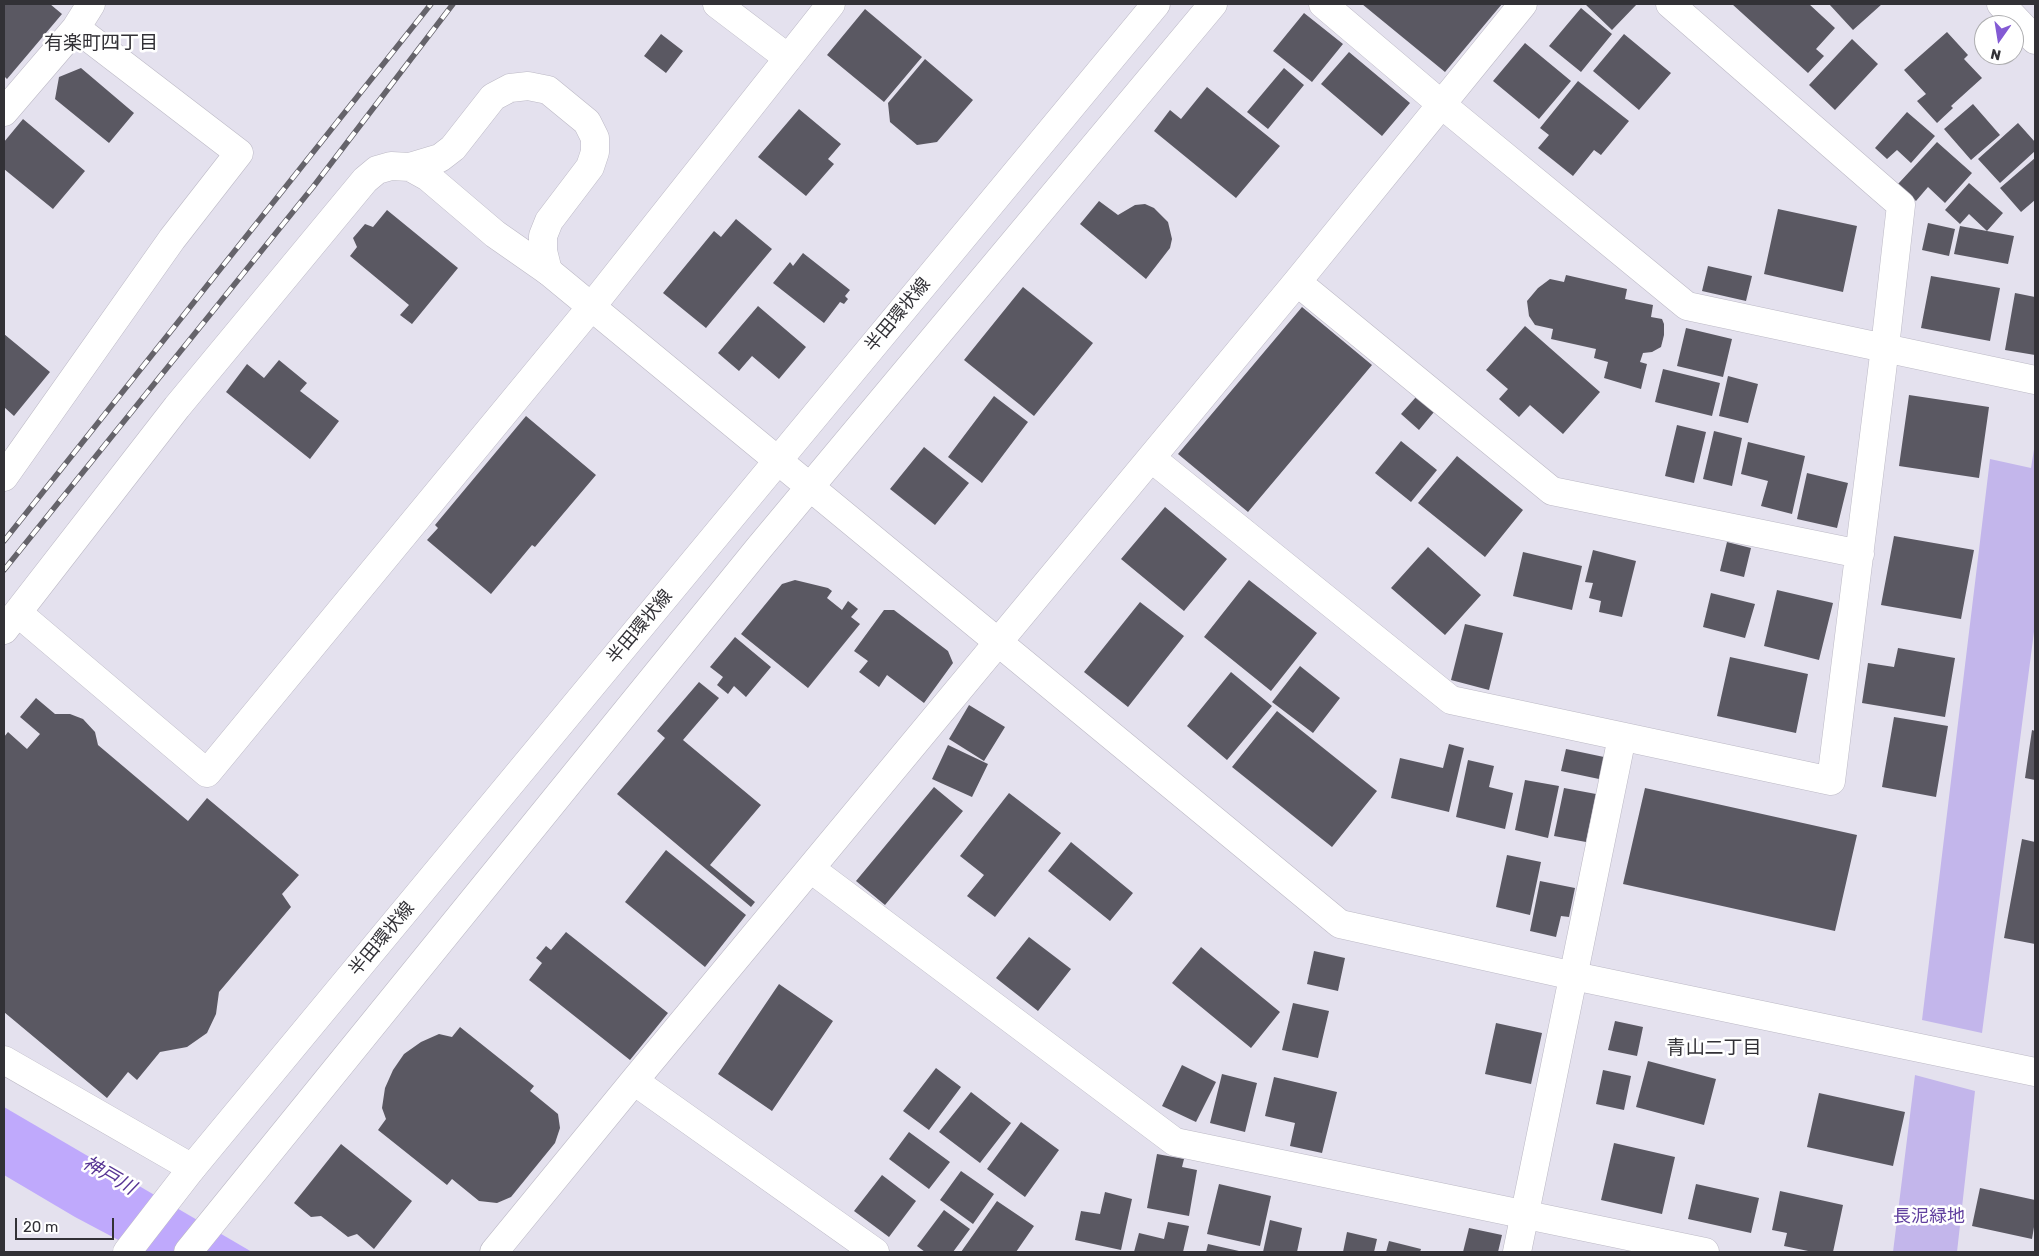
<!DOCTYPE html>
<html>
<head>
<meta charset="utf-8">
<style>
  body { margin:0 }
  #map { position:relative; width:2039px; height:1256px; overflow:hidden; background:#e4e1ee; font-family:Rubik,sans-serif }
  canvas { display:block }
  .frame { position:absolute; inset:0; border:5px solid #323136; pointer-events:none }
  .north { position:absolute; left:1974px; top:15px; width:50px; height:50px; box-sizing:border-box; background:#fff; border:1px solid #adadaf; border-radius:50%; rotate:193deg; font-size:14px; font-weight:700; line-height:20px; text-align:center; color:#323136 }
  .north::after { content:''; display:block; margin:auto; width:18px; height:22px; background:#835ad4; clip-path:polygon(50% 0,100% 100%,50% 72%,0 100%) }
  .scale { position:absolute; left:15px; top:1218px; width:99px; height:22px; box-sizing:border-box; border:2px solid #323136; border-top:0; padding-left:6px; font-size:15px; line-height:18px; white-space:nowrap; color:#323136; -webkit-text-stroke:4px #fff; paint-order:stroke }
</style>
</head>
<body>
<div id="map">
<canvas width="2039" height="1256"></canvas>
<div class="frame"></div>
<div class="north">N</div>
<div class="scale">20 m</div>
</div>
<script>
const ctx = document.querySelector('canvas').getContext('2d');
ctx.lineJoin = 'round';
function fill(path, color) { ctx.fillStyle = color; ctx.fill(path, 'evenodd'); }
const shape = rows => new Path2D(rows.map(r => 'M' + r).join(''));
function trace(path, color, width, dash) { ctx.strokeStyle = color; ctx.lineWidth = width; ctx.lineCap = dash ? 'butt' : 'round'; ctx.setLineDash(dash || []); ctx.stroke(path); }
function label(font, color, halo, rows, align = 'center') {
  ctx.font = font + ' Rubik,"Noto Sans JP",sans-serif'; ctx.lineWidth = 5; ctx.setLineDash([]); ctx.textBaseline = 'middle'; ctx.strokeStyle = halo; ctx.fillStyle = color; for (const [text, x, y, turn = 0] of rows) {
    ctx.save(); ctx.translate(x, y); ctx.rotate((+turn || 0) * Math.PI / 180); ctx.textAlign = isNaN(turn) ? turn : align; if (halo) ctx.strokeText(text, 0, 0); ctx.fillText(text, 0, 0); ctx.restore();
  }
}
fill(shape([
  [2035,443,2035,624,1982,1033,1922,1020,1990,459,2031,468],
  [1915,1075,1975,1091,1957,1252,1893,1252]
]), '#c3b6eb');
fill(shape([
  [4,1107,252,1252,141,1252,75,1217,4,1175]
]), '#bfa9fc');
fill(shape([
  [4,4,50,4,62,14,7,79,4,76],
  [1362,4,1502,4,1445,72],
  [1585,4,1637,4,1612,30],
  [1732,4,1809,4,1835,28,1816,49,1824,56,1808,73],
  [1829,4,1882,4,1853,30],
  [1581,8,1612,34,1581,72,1549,46],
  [865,9,922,57,884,102,827,55],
  [1304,13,1343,44,1312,82,1273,51],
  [1947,32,1968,55,1964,59,1982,78,1951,106,1953,108,1937,123,1917,101,1926,94,1904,70],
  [661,34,683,51,666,73,644,56],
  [1624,34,1671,73,1639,110,1593,71],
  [1852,39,1878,64,1835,110,1809,85],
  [1525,43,1571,81,1539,119,1493,81],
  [1349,52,1410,103,1382,136,1321,84],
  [925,59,973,100,937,142,917,145,890,122,888,103],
  [81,68,134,113,109,143,55,99,59,77],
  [1284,68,1304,85,1268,129,1247,112],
  [1578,81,1629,121,1601,155,1594,150,1573,176,1538,148,1549,135,1540,128],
  [1207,87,1280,146,1236,198,1154,131,1170,110,1181,119],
  [1973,104,2000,135,1971,160,1944,129],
  [799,109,841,144,828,159,834,164,806,196,758,157],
  [1907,112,1935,136,1911,163,1897,150,1887,159,1875,148],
  [23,119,85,171,53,209,4,169,4,142],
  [2018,123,2035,142,2035,151,2000,183,1978,159],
  [1937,142,1972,173,1945,203,1928,187,1916,201,1898,184],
  [2035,158,2035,200,2021,212,2000,188],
  [1969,183,2003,213,1987,231,1969,214,1960,224,1945,210],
  [1099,201,1118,215,1135,205,1145,204,1154,208,1168,222,1172,239,1170,248,1146,279,1080,224],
  [1778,209,1857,226,1843,292,1764,274],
  [387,210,458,268,412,324,400,315,409,305,350,256,357,247,353,238,365,224,373,227],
  [736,219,772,249,706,328,663,293,714,231,721,237],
  [1928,223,1955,229,1949,256,1922,250],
  [1960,226,2014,236,2008,264,1954,254],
  [803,253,850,290,845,296,848,299,844,304,840,302,824,323,773,283,790,262,793,266],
  [1708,266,1752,276,1746,301,1702,291],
  [1566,275,1627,289,1625,299,1653,305,1651,317,1662,319,1664,324,1664,335,1661,347,1652,352,1643,353,1640,362,1647,364,1641,389,1604,378,1608,362,1594,358,1596,349,1551,339,1553,329,1535,325,1529,316,1527,301,1538,288,1550,279,1564,282],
  [1931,276,2000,288,1990,341,1921,328],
  [1023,287,1093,343,1034,416,964,360],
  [2015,293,2035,297,2035,355,2005,350],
  [758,306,806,347,779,379,752,356,739,371,718,353],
  [1302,307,1372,365,1248,512,1178,454],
  [1525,326,1600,392,1563,434,1530,405,1519,417,1499,399,1508,389,1486,370],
  [1686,328,1732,339,1723,377,1677,366],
  [4,334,50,372,14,416,4,407],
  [279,360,307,383,300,391,339,421,310,459,226,392,247,364,264,378],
  [1663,369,1720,383,1712,416,1655,402],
  [1728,376,1758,384,1748,423,1719,416],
  [1909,395,1989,407,1979,478,1899,466],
  [994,396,1028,422,982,483,948,457],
  [1416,397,1434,412,1419,430,1401,414],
  [526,416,596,475,535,547,532,545,491,594,427,540,438,528,435,525],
  [1677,425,1706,432,1694,483,1665,476],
  [1714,431,1742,438,1732,486,1703,479],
  [1401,441,1437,470,1411,502,1375,473],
  [1748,442,1805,456,1792,514,1761,506,1768,481,1741,474],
  [924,447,969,483,935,525,890,489],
  [1457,456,1523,510,1485,557,1418,503],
  [1807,473,1848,483,1837,528,1797,519],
  [1165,507,1227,559,1184,611,1121,559],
  [1894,536,1974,550,1961,619,1881,605],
  [1727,542,1751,548,1744,577,1720,571],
  [1428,547,1481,595,1445,635,1391,588],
  [1593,550,1636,561,1622,617,1599,612,1601,601,1589,598,1593,583,1585,582],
  [1523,552,1582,566,1572,610,1513,596],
  [795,580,828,588,832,591,827,598,842,610,848,601,858,609,851,617,860,624,808,688,741,634,782,584],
  [1249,580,1317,633,1271,691,1204,637],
  [1777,590,1833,603,1819,660,1764,646],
  [1711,593,1755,604,1745,638,1703,627],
  [1140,602,1184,636,1128,707,1084,672],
  [884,610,894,610,948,651,953,663,924,703,887,675,879,687,859,672,868,661,854,651],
  [1465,624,1503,633,1489,690,1451,680],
  [735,637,771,667,746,697,734,686,728,694,717,685,723,677,710,667],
  [1898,648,1955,658,1945,717,1862,703,1868,663,1894,667],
  [1730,657,1808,674,1796,733,1717,716],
  [1300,666,1340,698,1313,733,1272,702],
  [1231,672,1272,706,1227,760,1187,726],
  [699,682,719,698,683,740,761,805,710,865,755,902,751,907,617,794,665,738,657,731],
  [36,698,55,714,70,714,83,719,95,732,98,745,188,821,207,798,299,875,282,894,291,907,219,992,216,1014,207,1033,187,1047,160,1052,137,1080,128,1072,107,1098,4,1012,4,737,8,732,27,749,40,734,20,717],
  [969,705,1005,727,984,761,949,739],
  [1277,711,1377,791,1332,847,1232,767],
  [1894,717,1948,726,1936,797,1882,787],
  [2032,730,2035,731,2035,780,2025,778],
  [1449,744,1464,748,1449,812,1391,798,1400,758,1443,768],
  [948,745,988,764,972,797,932,779],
  [1566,749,1604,757,1599,779,1561,771],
  [1468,760,1494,766,1489,787,1513,793,1505,829,1456,817],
  [1525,780,1559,786,1548,838,1515,830],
  [934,787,963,811,885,905,856,881],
  [1564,788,1596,794,1586,842,1554,836],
  [1645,788,1857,835,1835,931,1623,884],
  [1009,793,1061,833,995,917,967,896,984,875,960,856],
  [2022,839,2035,842,2035,944,2004,938],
  [1071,842,1133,893,1110,921,1048,871],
  [666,850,746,915,705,967,625,902],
  [1507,855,1541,862,1530,915,1496,907],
  [1540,881,1575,888,1569,917,1561,916,1556,937,1530,931],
  [566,932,668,1013,630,1060,529,980,542,963,536,958,546,946,551,950],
  [1029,937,1071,969,1038,1011,996,978],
  [1201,947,1280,1012,1251,1048,1172,983],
  [1314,951,1345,958,1338,991,1307,984],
  [779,984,833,1021,772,1111,718,1074],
  [1293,1003,1329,1011,1318,1058,1282,1050],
  [1615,1021,1643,1027,1637,1056,1608,1050],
  [1496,1023,1542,1033,1531,1084,1485,1074],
  [460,1027,534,1086,530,1091,558,1114,560,1128,555,1143,511,1197,497,1203,479,1201,452,1179,447,1185,378,1130,386,1119,382,1108,385,1088,393,1070,404,1054,421,1042,439,1034,452,1037],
  [1648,1061,1716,1079,1704,1125,1636,1107],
  [1182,1065,1216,1082,1196,1122,1162,1106],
  [936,1068,961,1087,929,1130,903,1111],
  [1603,1070,1631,1076,1624,1110,1596,1104],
  [1222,1074,1257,1083,1245,1132,1210,1123],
  [1274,1077,1337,1092,1322,1153,1290,1146,1295,1123,1265,1116],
  [971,1092,1011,1123,980,1163,939,1132],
  [1819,1093,1905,1112,1893,1166,1807,1147],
  [1021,1122,1059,1150,1025,1197,987,1169],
  [909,1132,950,1162,929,1189,889,1159],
  [1614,1143,1675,1157,1662,1214,1601,1200],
  [341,1144,412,1201,374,1249,357,1234,348,1237,321,1216,311,1217,294,1203],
  [1157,1154,1184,1159,1182,1167,1197,1170,1189,1216,1147,1208],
  [961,1171,994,1194,973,1224,940,1200],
  [882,1175,916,1201,889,1237,854,1211],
  [1219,1184,1271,1196,1260,1246,1207,1234],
  [1696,1184,1759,1198,1751,1233,1688,1219],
  [1980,1188,2035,1200,2035,1221,2032,1239,1972,1226],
  [1780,1191,1843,1205,1833,1252,1813,1252,1784,1246,1787,1233,1772,1230],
  [1105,1192,1132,1199,1121,1250,1075,1240,1081,1211,1100,1214],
  [997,1201,1034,1226,1016,1252,961,1252],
  [944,1210,970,1229,953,1252,925,1252,917,1246],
  [1270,1220,1302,1228,1297,1252,1263,1252],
  [1168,1222,1189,1226,1183,1252,1134,1252,1139,1233,1164,1239],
  [1469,1228,1502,1235,1498,1252,1463,1252],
  [1347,1232,1377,1239,1374,1252,1343,1252],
  [1389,1241,1421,1249,1420,1252,1386,1252],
  [1208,1244,1239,1251,1239,1252,1206,1252]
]), '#5a5862');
const street = shape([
  [1323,4,1441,104,1687,306,2035,380],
  [4,112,76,28,91,4],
  [410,167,428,177,495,234,548,271],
  [1297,282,1552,491,1860,554],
  [1151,458,1451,700,1831,781,1885,347,1901,205,1670,4],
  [4,477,172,239,239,153,76,28],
  [18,613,207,773,592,306,831,4],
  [4,630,177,407,365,180,377,170,391,166,410,167,440,158,453,148,493,97,510,88,528,86,548,90,587,122,595,138,595,152,590,167,549,221,543,236,543,251,548,271],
  [811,869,1175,1142,1705,1252],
  [4,1060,192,1168],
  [634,1081,875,1252],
  [494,1252,634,1081,1297,282,1523,4],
  [1517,1252,1622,737]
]);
const secondary = shape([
  [717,4,788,58],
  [2001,4,2035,40],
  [548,271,1340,924,1574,976,2035,1072],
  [127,1252,192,1168,1156,4],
  [188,1252,759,548,1213,4]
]);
trace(street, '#bcb9c5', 29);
trace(secondary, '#bcb9c5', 29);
trace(street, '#fff', 28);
trace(secondary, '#fff', 28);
const rail = shape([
  [4,541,431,4],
  [4,570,313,187,453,4]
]);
trace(rail, '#65636a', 5.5);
trace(rail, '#fff', 4, [11]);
label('18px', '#323136', '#fff', [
  ["半田環状線",898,315,-50],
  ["半田環状線",640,627,-50],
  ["半田環状線",382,939,-50]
]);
label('18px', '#61409f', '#fff', [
  ["長泥緑地",1929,1217]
]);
label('19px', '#323136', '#fff', [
  ["有楽町四丁目",101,44],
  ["青山二丁目",1714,1049]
]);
label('italic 19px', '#573594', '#fff', [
  ["神戸川",109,1176,30]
]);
</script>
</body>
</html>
